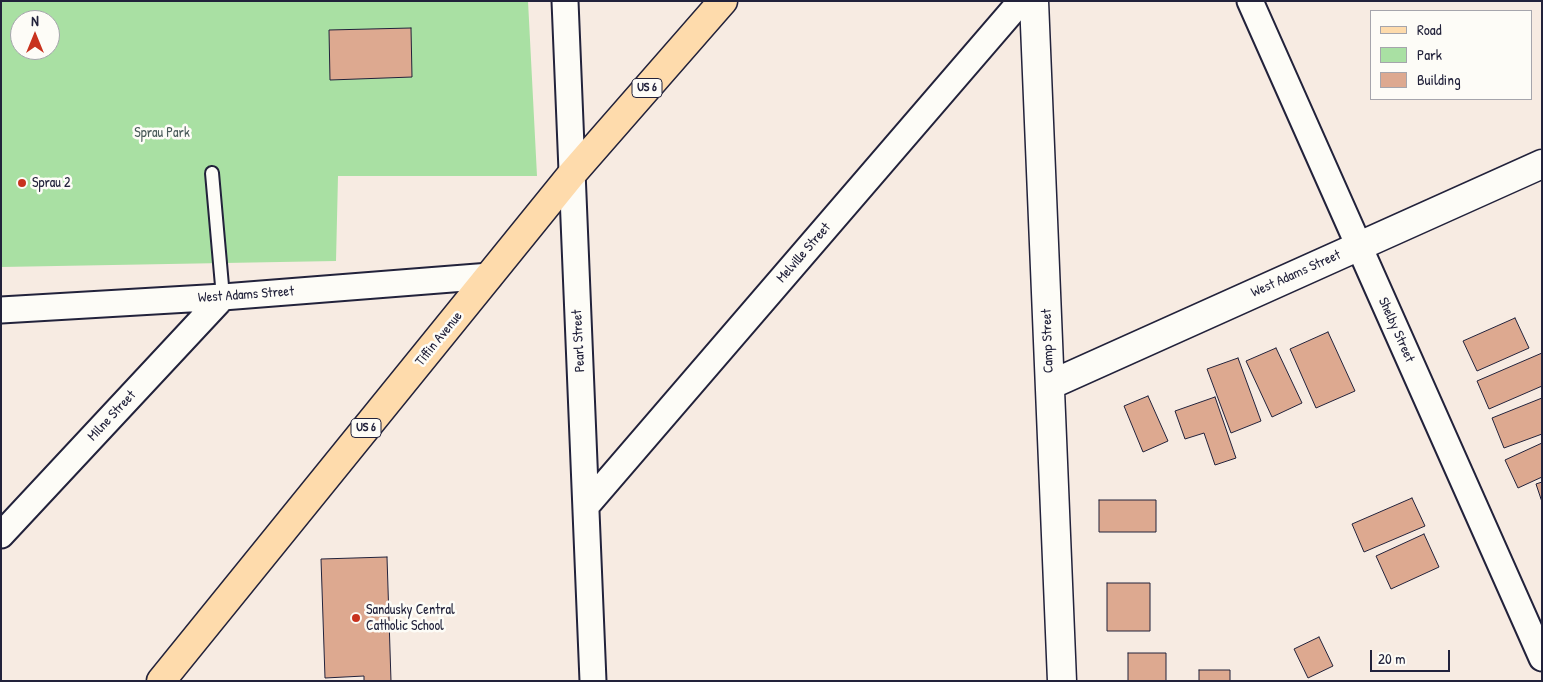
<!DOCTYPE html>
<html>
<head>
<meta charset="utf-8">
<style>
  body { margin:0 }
  #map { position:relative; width:1543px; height:682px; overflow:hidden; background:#f7ebe2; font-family:"Patrick Hand",sans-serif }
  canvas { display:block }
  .frame { position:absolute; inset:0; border:2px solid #22223b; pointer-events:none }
  .legend { position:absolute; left:1370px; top:10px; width:162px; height:90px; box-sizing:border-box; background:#fdfcf7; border:1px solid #a5a5ac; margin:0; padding:6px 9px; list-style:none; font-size:15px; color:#22223b }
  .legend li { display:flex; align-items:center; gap:10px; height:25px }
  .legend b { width:25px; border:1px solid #a5a5ac }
  .north { position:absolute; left:10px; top:10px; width:50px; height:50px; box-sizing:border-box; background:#fdfcf7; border:1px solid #a5a5ac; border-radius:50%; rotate:0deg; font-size:14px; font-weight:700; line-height:20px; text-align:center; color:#22223b }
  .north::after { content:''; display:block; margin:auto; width:18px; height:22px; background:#c8321e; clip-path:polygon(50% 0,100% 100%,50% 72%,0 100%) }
  .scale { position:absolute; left:1370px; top:650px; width:80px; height:22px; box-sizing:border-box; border:2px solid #22223b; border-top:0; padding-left:6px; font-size:15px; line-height:18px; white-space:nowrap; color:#22223b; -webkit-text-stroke:4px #fdfcf7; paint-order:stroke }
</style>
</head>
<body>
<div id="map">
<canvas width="1543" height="682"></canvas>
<div class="frame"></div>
<ul class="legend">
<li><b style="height:6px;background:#fedbac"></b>Road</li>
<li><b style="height:14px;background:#a9e0a3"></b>Park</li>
<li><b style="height:14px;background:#dda990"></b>Building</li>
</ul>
<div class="north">N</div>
<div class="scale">20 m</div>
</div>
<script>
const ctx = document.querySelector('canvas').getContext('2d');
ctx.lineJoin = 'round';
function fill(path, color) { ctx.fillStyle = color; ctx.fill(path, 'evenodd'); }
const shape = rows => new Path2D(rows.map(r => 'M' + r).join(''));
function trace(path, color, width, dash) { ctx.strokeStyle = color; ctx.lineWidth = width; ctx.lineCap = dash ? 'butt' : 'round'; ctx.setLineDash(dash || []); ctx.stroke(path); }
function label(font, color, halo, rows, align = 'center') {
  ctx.font = font + ' "Patrick Hand",sans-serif'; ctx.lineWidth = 5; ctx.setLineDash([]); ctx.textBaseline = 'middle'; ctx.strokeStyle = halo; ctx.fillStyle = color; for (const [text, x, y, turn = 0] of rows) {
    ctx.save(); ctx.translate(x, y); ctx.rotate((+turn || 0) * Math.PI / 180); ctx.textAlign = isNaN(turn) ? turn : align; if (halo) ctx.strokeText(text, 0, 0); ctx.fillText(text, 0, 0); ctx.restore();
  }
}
fill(shape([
  [1,1,528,1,537,176,338,176,336,261,1,267],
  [20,20,50,20,50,50,20,50]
]), '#a9e0a3');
const building = shape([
  [411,28,412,77,330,80,329,30,411,28],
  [1515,318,1529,348,1477,371,1463,341,1515,318],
  [1328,332,1355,391,1316,408,1290,349,1328,332],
  [1276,348,1302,403,1272,417,1246,361,1276,348],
  [1542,353,1542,386,1489,409,1477,381,1542,353],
  [1238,358,1261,421,1231,433,1207,369,1238,358],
  [1148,396,1168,441,1143,452,1124,406,1148,396],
  [1215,397,1236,458,1215,465,1204,433,1185,439,1175,411,1215,397],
  [1542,398,1542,434,1504,448,1492,418,1542,398],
  [1542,443,1542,477,1518,488,1505,460,1542,443],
  [1542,482,1542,502,1536,484,1542,482],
  [1412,498,1425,526,1364,552,1352,524,1412,498],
  [1099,500,1156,500,1156,532,1099,532,1099,500],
  [1424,534,1439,567,1391,589,1376,556,1424,534],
  [387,557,391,681,364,681,364,676,325,678,321,559,387,557],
  [1107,583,1150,583,1150,631,1107,631,1107,583],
  [1319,637,1333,666,1308,678,1294,649,1319,637],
  [1128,653,1166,653,1166,681,1128,681,1128,653],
  [1199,670,1230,670,1230,681,1199,681,1199,670]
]);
fill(building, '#dda990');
trace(building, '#22223b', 1);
const lane = shape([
  [212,173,223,297]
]);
const street = shape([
  [565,1,593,681],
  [1250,1,1542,658],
  [1,310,223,297,490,276],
  [587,505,1021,1],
  [1,535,223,297]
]);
const secondary = shape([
  [1034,1,1062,681],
  [1050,385,1542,164]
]);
const primary = shape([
  [161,681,571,175,723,1]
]);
trace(lane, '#22223b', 16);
trace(street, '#22223b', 29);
trace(secondary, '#22223b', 31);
trace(primary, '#22223b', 31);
trace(lane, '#fdfcf7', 12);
trace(street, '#fdfcf7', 25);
trace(secondary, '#fdfcf7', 28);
trace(primary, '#fedbac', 28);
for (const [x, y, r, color] of [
  [22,183,5,"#c8321e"],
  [356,618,5,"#c8321e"]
]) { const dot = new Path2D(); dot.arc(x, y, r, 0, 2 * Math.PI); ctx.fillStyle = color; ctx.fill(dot); trace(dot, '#fdfcf7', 2); }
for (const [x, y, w] of [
  [647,88,30],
  [366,428,30]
]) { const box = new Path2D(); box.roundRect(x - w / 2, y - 9.5, w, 19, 4); ctx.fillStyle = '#fdfcf7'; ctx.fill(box); trace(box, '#22223b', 1); }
label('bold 12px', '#22223b', null, [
  ["US 6",647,88],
  ["US 6",366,428]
]);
label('14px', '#4a5b5a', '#fdfcf7', [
  ["Sprau Park",162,133]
]);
label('14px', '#22223b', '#fdfcf7', [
  ["Sprau 2",32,183],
  ["Sandusky Central",366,610],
  ["Catholic School",366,626]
], 'left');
label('14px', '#22223b', '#fdfcf7', [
  ["Melville Street",804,253,-49],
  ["West Adams Street",1296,274,-24],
  ["West Adams Street",246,295,-4],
  ["Shelby Street",1396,330,66],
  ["Tiffin Avenue",439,339,-51],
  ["Pearl Street",579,341,-93],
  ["Camp Street",1048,341,-92],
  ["Milne Street",112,416,-47]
]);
</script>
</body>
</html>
